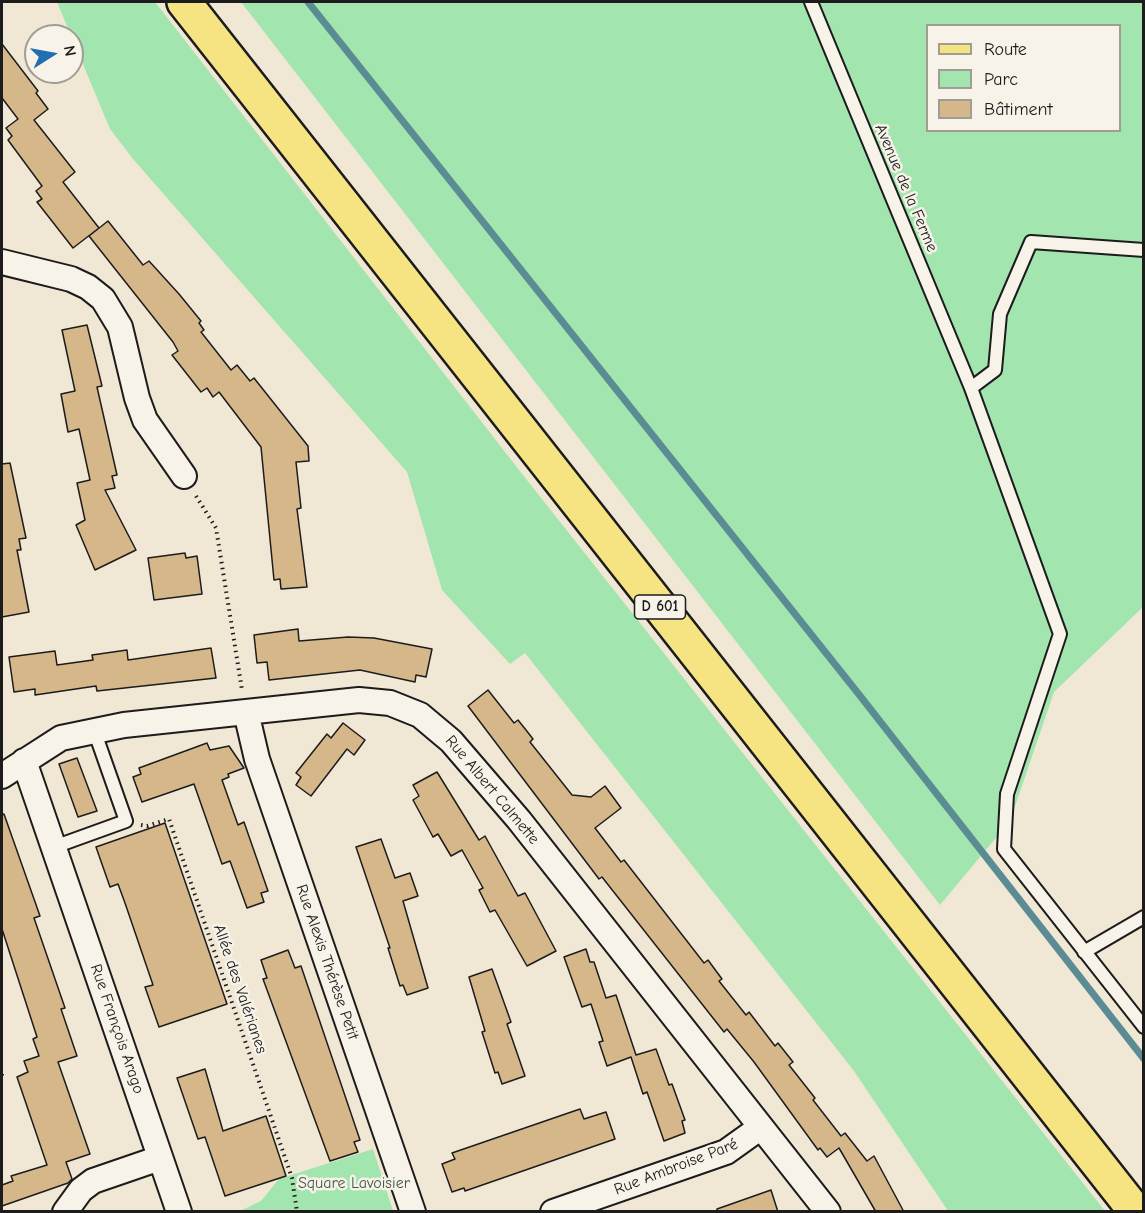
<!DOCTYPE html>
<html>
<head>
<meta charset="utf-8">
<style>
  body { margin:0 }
  #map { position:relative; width:1145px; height:1213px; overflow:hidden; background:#f0e7d5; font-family:"Comic Neue",sans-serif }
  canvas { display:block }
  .frame { position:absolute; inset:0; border:3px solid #1c1c1c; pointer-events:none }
  .legend { position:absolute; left:926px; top:24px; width:195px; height:108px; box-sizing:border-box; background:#f7f3e8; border:2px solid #9f9d96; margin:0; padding:8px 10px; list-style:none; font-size:18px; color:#1c1c1c }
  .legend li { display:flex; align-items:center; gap:12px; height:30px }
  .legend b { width:30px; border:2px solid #9f9d96 }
  .north { position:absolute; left:24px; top:24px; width:60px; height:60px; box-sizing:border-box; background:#f7f3e8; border:2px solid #9f9d96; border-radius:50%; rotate:79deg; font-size:16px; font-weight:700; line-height:24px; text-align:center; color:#1c1c1c }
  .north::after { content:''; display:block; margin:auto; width:21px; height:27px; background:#1f6fb2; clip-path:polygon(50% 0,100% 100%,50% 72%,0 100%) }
</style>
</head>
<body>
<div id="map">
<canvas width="1145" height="1213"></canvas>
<div class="frame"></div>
<ul class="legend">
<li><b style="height:8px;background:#f6e381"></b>Route</li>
<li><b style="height:16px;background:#a3e5af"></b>Parc</li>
<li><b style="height:16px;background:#d5b789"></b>Bâtiment</li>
</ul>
<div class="north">N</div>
</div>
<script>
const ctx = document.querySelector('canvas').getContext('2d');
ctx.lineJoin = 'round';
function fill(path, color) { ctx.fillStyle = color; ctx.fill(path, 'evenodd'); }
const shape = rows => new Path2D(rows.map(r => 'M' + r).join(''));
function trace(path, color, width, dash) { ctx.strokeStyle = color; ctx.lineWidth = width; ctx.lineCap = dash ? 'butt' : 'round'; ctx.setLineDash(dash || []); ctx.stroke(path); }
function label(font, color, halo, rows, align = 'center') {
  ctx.font = font + ' "Comic Neue",sans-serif'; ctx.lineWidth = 5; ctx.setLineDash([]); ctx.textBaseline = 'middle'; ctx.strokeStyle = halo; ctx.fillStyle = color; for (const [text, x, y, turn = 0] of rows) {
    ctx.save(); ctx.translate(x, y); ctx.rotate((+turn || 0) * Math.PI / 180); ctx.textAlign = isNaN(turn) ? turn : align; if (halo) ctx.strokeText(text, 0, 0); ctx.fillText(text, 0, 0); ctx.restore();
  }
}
fill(shape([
  [57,2,155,2,523,475,1105,1211,948,1211,854,1071,525,653,510,664,442,590,407,472,133,159,110,129],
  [241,2,1143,2,1143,607,1054,692,1010,821,940,905],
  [928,26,1120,26,1120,130,928,130],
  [373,1149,393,1211,238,1212,261,1201,279,1179]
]), '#a3e5af');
trace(shape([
  [308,2,861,697,1144,1059]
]), '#5c8c93', 7);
const building = shape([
  [2,44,38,91,36,93,48,109,34,120,75,172,63,182,99,228,73,248,37,202,42,199,36,191,42,186,8,140,12,136,6,128,18,119,2,98,2,44],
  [108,221,143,265,149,261,179,294,201,321,199,323,204,330,201,332,231,370,237,365,250,381,254,378,308,446,309,461,296,462,301,508,297,509,307,587,281,589,280,579,274,580,261,447,219,392,213,397,207,388,201,392,172,355,178,351,173,342,89,236,108,221],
  [87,325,102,386,97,387,117,475,112,476,115,488,105,490,136,550,95,570,76,525,85,520,77,483,90,480,79,429,68,432,61,394,75,391,62,330,87,325],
  [10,463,26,538,19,539,21,550,17,550,29,612,2,617,2,464,10,463],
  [185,553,186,558,197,556,202,594,154,600,148,558,185,553],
  [298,629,299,641,348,637,374,638,432,649,426,677,416,675,415,682,360,670,269,680,267,662,257,663,254,635,298,629],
  [211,648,216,678,97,691,96,686,35,695,35,689,14,692,9,657,55,651,57,665,93,660,92,655,127,650,128,660,211,648],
  [488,690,514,723,518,720,526,730,533,739,530,742,572,795,591,797,605,786,621,808,595,828,621,862,624,860,704,963,708,960,722,979,719,981,746,1015,749,1012,775,1046,778,1043,793,1062,789,1065,815,1098,813,1100,841,1136,845,1133,867,1161,874,1156,904,1212,876,1212,839,1148,827,1157,820,1148,818,1150,754,1062,727,1029,724,1032,602,877,599,879,468,706,488,690],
  [343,723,365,740,354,755,347,749,311,796,296,785,301,777,296,773,327,734,331,738,343,723],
  [207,743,210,750,229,746,244,768,228,774,229,777,222,780,238,825,244,822,268,891,261,893,264,902,247,908,230,861,222,864,194,784,142,802,133,777,141,774,139,768,207,743],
  [77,758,97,811,78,817,59,764,77,758],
  [437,772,479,840,485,836,518,896,525,893,556,951,527,966,495,910,490,912,479,890,483,888,462,850,451,856,438,834,433,837,413,800,419,796,413,785,437,772],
  [4,814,40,916,34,918,65,1008,61,1009,77,1056,58,1062,90,1154,66,1162,72,1179,68,1183,2,1206,2,1185,13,1181,11,1176,47,1165,17,1077,28,1072,24,1061,39,1056,33,1039,37,1037,2,929,2,815,4,814],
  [165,823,227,1004,159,1027,145,987,153,985,125,903,118,884,110,887,96,847,165,823],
  [381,839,395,878,410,873,418,896,403,901,428,988,407,995,403,985,400,986,388,948,390,948,356,847,381,839],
  [586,949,590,962,594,962,606,998,616,995,636,1055,656,1049,669,1085,672,1084,685,1120,682,1121,685,1133,664,1141,647,1092,643,1094,631,1057,607,1066,599,1042,603,1041,591,1004,582,1007,564,957,586,949],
  [288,950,295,968,301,966,360,1140,354,1142,358,1152,330,1161,263,979,267,978,261,960,288,950],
  [492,969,511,1022,507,1024,525,1076,502,1084,498,1072,495,1073,482,1032,485,1031,469,977,492,969],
  [205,1069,223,1131,266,1116,286,1176,225,1196,205,1137,198,1139,177,1078,205,1069],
  [580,1109,584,1119,606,1112,615,1139,465,1191,464,1188,452,1192,442,1164,455,1159,452,1153,580,1109],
  [771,1190,778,1212,717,1212,717,1209,771,1190]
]);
fill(building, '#d5b789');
trace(building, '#1c1c1c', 1.5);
const service = shape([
  [811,2,971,388,1060,634,1007,794,1004,849,1144,1027],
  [971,388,995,370,1000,314,1031,242,1144,250],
  [54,847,126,821,94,730],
  [1084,952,1144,917]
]);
const minor = shape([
  [2,262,71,279,88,287,103,299,120,327,137,398,145,420,184,476],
  [246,712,257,759,413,1212],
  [24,761,179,1212],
  [2,776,61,738,124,725,359,700,390,703,420,715,451,741,519,820,828,1212],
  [65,1212,81,1190,93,1181,160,1158],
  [553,1212,726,1152,761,1127]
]);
const primary = shape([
  [184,2,1136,1212]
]);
trace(service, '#1c1c1c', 16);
trace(minor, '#1c1c1c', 28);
trace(primary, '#1c1c1c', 38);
trace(shape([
  [196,496,216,528,242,690],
  [141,825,147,826,169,819,292,1178,297,1212],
  [2,1074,2,1078]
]), '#1c1c1c', 4, [1.5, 4.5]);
trace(service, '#f7f3e8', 12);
trace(minor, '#f7f3e8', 24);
trace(primary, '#f6e381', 33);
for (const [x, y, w] of [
  [660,607,51]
]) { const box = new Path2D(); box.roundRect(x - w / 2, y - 12, w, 24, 4.5); ctx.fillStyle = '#f7f3e8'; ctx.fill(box); trace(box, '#1c1c1c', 1.5); }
label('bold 15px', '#1c1c1c', null, [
  ["D 601",660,607]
]);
label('16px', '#1c1c1c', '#f7f3e8', [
  ["Avenue de la Ferme",906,188,67],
  ["Rue Albert Calmette",492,790,50],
  ["Rue Alexis Thérèse Petit",327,962,71],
  ["Allée des Valérianes",240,989,71],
  ["Rue François Arago",117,1029,71],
  ["Rue Ambroise Paré",676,1167,-21]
]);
label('16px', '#445848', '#f7f3e8', [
  ["Square Lavoisier",354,1183]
]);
</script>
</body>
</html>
